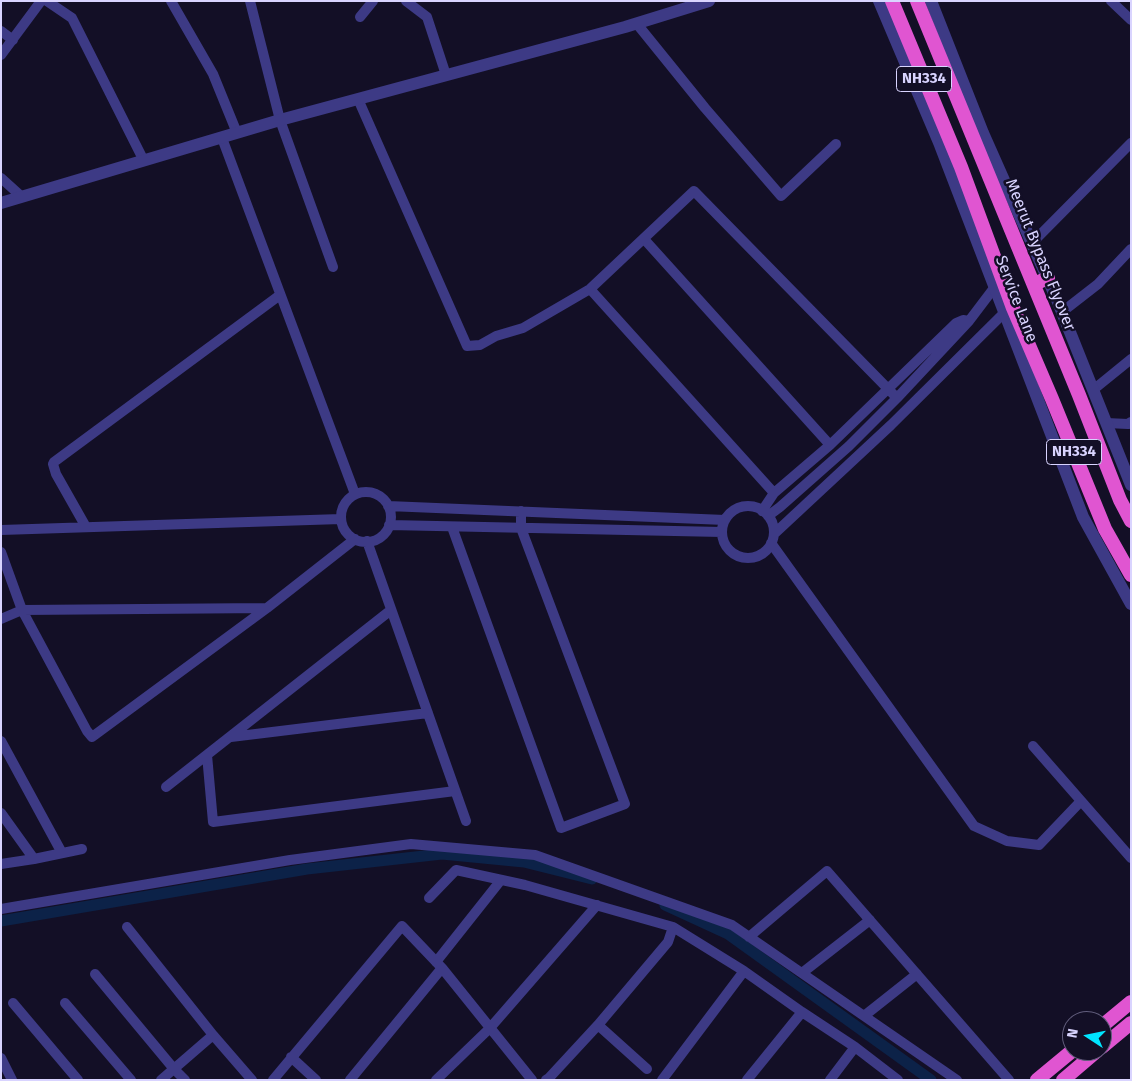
<!DOCTYPE html>
<html>
<head>
<meta charset="utf-8">
<style>
  body { margin:0 }
  #map { position:relative; width:1132px; height:1081px; overflow:hidden; background:#130f26; font-family:"Fira Sans",sans-serif }
  canvas { display:block }
  .frame { position:absolute; inset:0; border:2px solid #d9d4ff; pointer-events:none }
  .north { position:absolute; left:1062px; top:1011px; width:50px; height:50px; box-sizing:border-box; background:#130f26; border:1px solid #625e7d; border-radius:50%; rotate:281deg; font-size:14px; font-weight:700; line-height:20px; text-align:center; color:#d9d4ff }
  .north::after { content:''; display:block; margin:auto; width:18px; height:22px; background:#00e5ff; clip-path:polygon(50% 0,100% 100%,50% 72%,0 100%) }
</style>
</head>
<body>
<div id="map">
<canvas width="1132" height="1081"></canvas>
<div class="frame"></div>
<div class="north">N</div>
</div>
<script>
const ctx = document.querySelector('canvas').getContext('2d');
ctx.lineJoin = 'round';
const shape = rows => new Path2D(rows.map(r => 'M' + r).join(''));
function trace(path, color, width, dash) { ctx.strokeStyle = color; ctx.lineWidth = width; ctx.lineCap = dash ? 'butt' : 'round'; ctx.setLineDash(dash || []); ctx.stroke(path); }
function label(font, color, halo, rows, align = 'center') {
  ctx.font = font + ' "Fira Sans",sans-serif'; ctx.lineWidth = 5; ctx.setLineDash([]); ctx.textBaseline = 'middle'; ctx.strokeStyle = halo; ctx.fillStyle = color; for (const [text, x, y, turn = 0] of rows) {
    ctx.save(); ctx.translate(x, y); ctx.rotate((+turn || 0) * Math.PI / 180); ctx.textAlign = isNaN(turn) ? turn : align; if (halo) ctx.strokeText(text, 0, 0); ctx.fillText(text, 0, 0); ctx.restore();
  }
}
trace(shape([
  [665,905,728,934,931,1080],
  [1,921,307,869,442,854,524,862,592,879]
]), '#0c2248', 11);
trace(shape([
  [47,1,72,18,144,161],
  [171,1,213,74,237,133],
  [250,1,280,120,333,267],
  [406,1,427,17,446,75],
  [1111,1,1131,20],
  [360,17,373,1],
  [637,24,705,108,781,196,836,144],
  [1,31,13,40],
  [1,55,41,1],
  [358,99,467,346,480,345,496,336,523,328,590,289,694,191,897,398],
  [222,138,355,494],
  [1,178,22,197],
  [644,239,830,445],
  [1032,243,1131,143],
  [590,289,774,493],
  [1062,312,1098,284,1131,249],
  [1093,390,1131,359],
  [1106,423,1128,424,1131,422],
  '341 517a25 25 0 1 1 50 0a25 25 0 1 1-50 0Z',
  [388,506,725,520],
  '722 532a26 26 0 1 1 52 0a26 26 0 1 1-52 0Z',
  [762,511,774,493,830,445,956,323,963,320,969,321],
  [768,516,780,507,849,446,897,398,969,321,994,288,1001,285],
  [389,525,722,532],
  [86,527,56,474,53,464,54,462,280,295],
  [452,527,561,828,625,804,521,528,521,511],
  [1,530,341,519],
  [774,534,891,425,1004,313,1010,309],
  [367,541,466,821],
  [771,543,974,826,1007,841,1039,845,1081,801],
  [1,552,22,610,87,731,92,737,267,608,355,539],
  [1,619,22,610,267,608],
  [231,737,428,713],
  [1,741,62,853],
  [1033,746,1131,858],
  [207,755,213,822,455,791],
  [166,787,391,610],
  [1,813,34,859],
  [1,864,34,859,82,849],
  [429,898,456,870,525,885,673,927,744,971,802,1012,855,1047,898,1080],
  [1,909,290,860,411,844,535,855,732,925,957,1080],
  [127,927,213,1035,252,1080],
  [749,937,827,871,1009,1080],
  [436,962,501,880],
  [442,968,532,1080],
  [802,973,870,920],
  [95,974,174,1069,185,1080],
  [13,1003,78,1080],
  [65,1003,131,1080],
  [864,1016,917,974],
  [598,1025,647,1069],
  [291,1057,316,1080],
  [1,1058,12,1080],
  [161,1080,213,1035],
  [273,1080,402,926,442,968,350,1080],
  [436,1080,490,1028,597,905],
  [546,1080,549,1078,598,1025,668,942,673,927],
  [662,1080,744,971],
  [747,1080,802,1012],
  [830,1080,855,1047]
]), '#3d3a85', 10);
trace(shape([
  [879,1,940,145,1083,517,1131,604],
  [931,1,983,133,1058,302,1131,485],
  [1,203,280,120,625,27,709,1]
]), '#3d3a85', 12);
trace(shape([
  [892,1,961,167,1013,308,1052,399,1105,529,1131,575],
  [917,1,1079,395,1120,500,1131,521],
  [1034,284,1048,278],
  [1102,1026,1131,1002],
  [1102,1047,1131,1023],
  [1037,1080,1072,1051],
  [1063,1080,1097,1051]
]), '#e055d1', 14);
for (const [x, y, w] of [
  [924,79,55],
  [1074,452,55]
]) { const box = new Path2D(); box.roundRect(x - w / 2, y - 12.5, w, 25, 4); ctx.fillStyle = '#130f26'; ctx.fill(box); trace(box, '#d9d4ff', 1); }
label('bold 15px', '#d9d4ff', null, [
  ["NH334",924,79],
  ["NH334",1074,452]
]);
label('16px', '#d9d4ff', '#130f26', [
  ["Meerut Bypass Flyover",1040,255,68],
  ["Service Lane",1016,299,69]
]);
</script>
</body>
</html>
